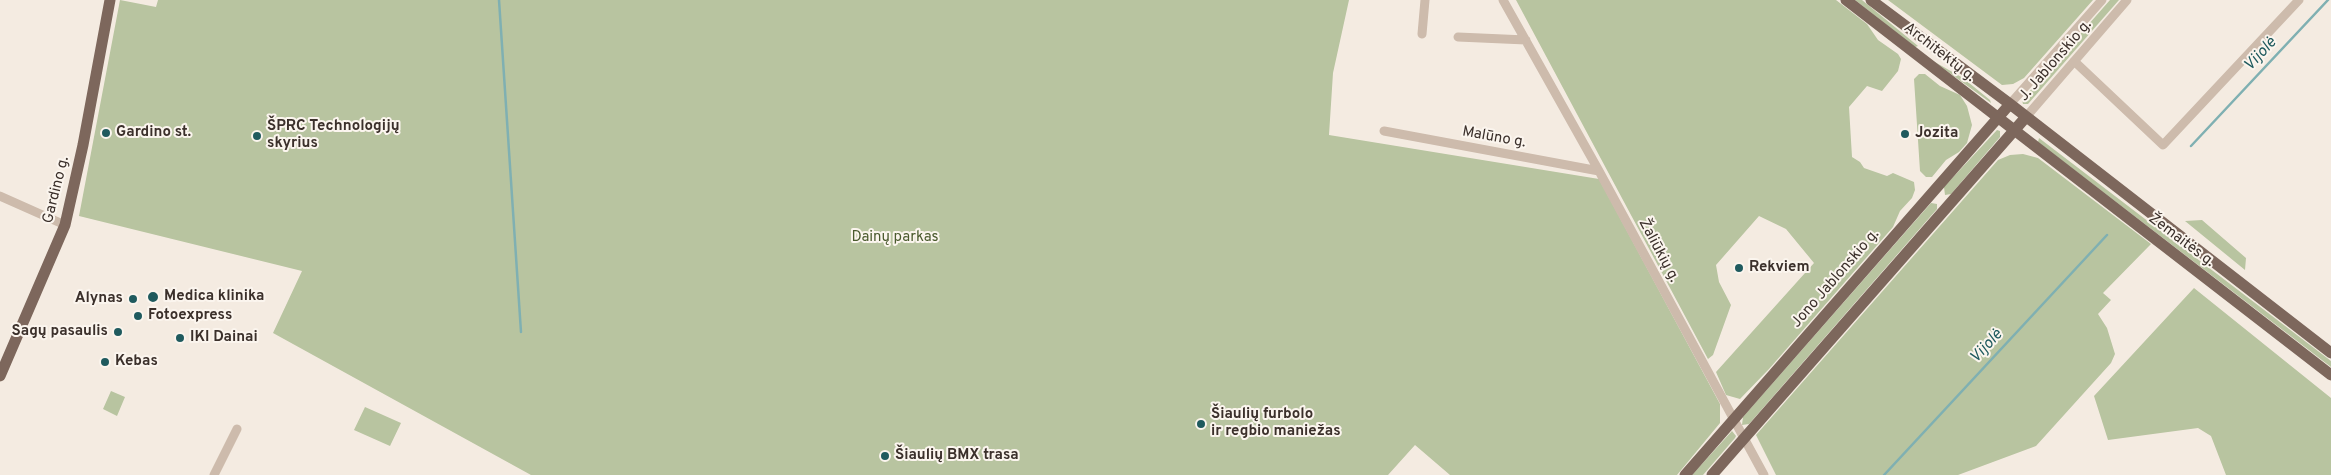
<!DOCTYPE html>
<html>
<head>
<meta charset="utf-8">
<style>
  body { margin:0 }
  canvas { display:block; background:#f4ebe1 }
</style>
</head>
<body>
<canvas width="2331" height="475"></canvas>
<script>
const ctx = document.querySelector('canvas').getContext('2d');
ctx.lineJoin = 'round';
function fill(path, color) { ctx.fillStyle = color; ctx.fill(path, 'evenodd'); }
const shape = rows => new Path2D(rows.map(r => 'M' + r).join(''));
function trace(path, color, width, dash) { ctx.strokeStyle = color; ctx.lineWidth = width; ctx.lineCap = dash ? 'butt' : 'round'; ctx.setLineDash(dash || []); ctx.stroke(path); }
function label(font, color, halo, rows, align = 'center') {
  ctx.font = font + ' Overpass,sans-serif'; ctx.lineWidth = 4; ctx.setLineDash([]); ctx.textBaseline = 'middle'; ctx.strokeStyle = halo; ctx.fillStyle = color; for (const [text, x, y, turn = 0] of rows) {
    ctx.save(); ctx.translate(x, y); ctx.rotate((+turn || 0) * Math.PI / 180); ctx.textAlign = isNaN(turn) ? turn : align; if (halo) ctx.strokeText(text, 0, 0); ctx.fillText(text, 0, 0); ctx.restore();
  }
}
fill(shape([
  [120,0,156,7,158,0,1349,0,1333,73,1329,135,1599,179,1720,404,1720,423,1677,475,1450,475,1415,445,1388,475,531,475,273,333,302,271,79,216],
  [1516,0,1836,0,1867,24,1878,40,1898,54,1901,59,1898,71,1882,91,1867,86,1849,107,1852,157,1860,162,1864,168,1887,176,1893,173,1914,182,1915,190,1912,198,1900,211,1893,227,1769,369,1740,399,1726,395,1716,372,1814,263,1786,229,1759,216,1716,265,1719,282,1731,305,1713,355,1708,359],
  [1855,0,1862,0,1918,46,1915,47],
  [1888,0,2093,0,2024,78,2013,84,2002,85],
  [2110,0,2119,0,2028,104,2023,104,2022,100],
  [1933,61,1963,78,1990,100,1991,103],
  [1919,74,1925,74,1940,86,1960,95,1967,106,1972,125,1967,143,1959,152,1946,160,1932,177,1926,177,1920,171,1914,79],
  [1997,130,2000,131,2000,137,1951,194,1945,195,1944,187],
  [2039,138,2331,361,2331,367,2038,142],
  [2023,154,2038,158,2151,244,2103,293,2111,300,2098,314,2107,328,2115,354,2111,363,2036,446,1958,475,1776,475,1756,435,1998,160,2010,155],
  [1931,203,1937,204,1937,209,1749,424,1742,425,1743,417],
  [2202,220,2246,258,2245,270,2185,221],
  [2194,288,2331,398,2331,475,2226,475,2211,436,2198,428,2108,440,2094,396],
  [111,391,125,397,117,416,103,409],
  [365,407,401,423,390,446,354,430],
  [1732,431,1736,436,1735,438,1703,475,1692,475]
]), '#b8c4a0');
trace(shape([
  [499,0,521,332],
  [2191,146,2328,0],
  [1884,475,2107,235]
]), '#7fb0b2', 2.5);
trace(shape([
  [1503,0,1599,171,1764,475],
  [1422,34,1425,0],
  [1458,37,1526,40],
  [2074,61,2163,145,2299,0],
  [2010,104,2102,0],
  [2026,117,2127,0],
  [1384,131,1599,171],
  [0,196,65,225],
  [214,475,237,429]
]), '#cdbbac', 9);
trace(shape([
  [1846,0,2331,375],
  [1871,0,2010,104,2331,353],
  [0,376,65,225,83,145,110,0],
  [1685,475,2010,104],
  [1712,475,2026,117]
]), '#7d675c', 11);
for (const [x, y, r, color] of [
  [106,133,5,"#1f5a5e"],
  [1905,134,5,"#1f5a5e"],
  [257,136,5,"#1f5a5e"],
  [1739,268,5,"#1f5a5e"],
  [153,297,6,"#1f5a5e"],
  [133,299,5,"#1f5a5e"],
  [138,316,5,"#1f5a5e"],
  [118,332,5,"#1f5a5e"],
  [180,338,5,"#1f5a5e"],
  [105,362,5,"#1f5a5e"],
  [1201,424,5,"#1f5a5e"],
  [885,456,5,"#1f5a5e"]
]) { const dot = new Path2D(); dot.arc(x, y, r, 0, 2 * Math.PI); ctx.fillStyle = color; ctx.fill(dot); trace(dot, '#fbf5ee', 2); }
label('15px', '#3b302b', '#fbf5ee', [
  ["Architektų g.",1939,53,38],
  ["J. Jablonskio g.",2056,61,-49],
  ["Malūno g.",1494,138,10],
  ["Gardino g.",57,190,-76],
  ["Žemaitės g.",2181,241,37],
  ["Žaliūkių g.",1658,251,62],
  ["Jono Jablonskio g.",1836,279,-49]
]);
label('bold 15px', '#3b302b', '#fbf5ee', [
  ["ŠPRC Technologijų",267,127],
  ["skyrius",267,144],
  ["Gardino st.",116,133],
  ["Jozita",1915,134],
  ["Rekviem",1749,268],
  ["Medica klinika",164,297],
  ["Alynas",123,299,"right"],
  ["Fotoexpress",148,316],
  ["Sagų pasaulis",108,332,"right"],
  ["IKI Dainai",190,338],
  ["Kebas",115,362],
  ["Šiaulių furbolo",1211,415],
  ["ir regbio maniežas",1211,432],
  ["Šiaulių BMX trasa",895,456]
], 'left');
label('15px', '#4a5a2e', '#fbf5ee', [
  ["Dainų parkas",895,238]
]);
label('italic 16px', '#1f5a5e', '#fbf5ee', [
  ["Vijolė",2261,55,-47],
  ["Vijolė",1987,347,-47]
]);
</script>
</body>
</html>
